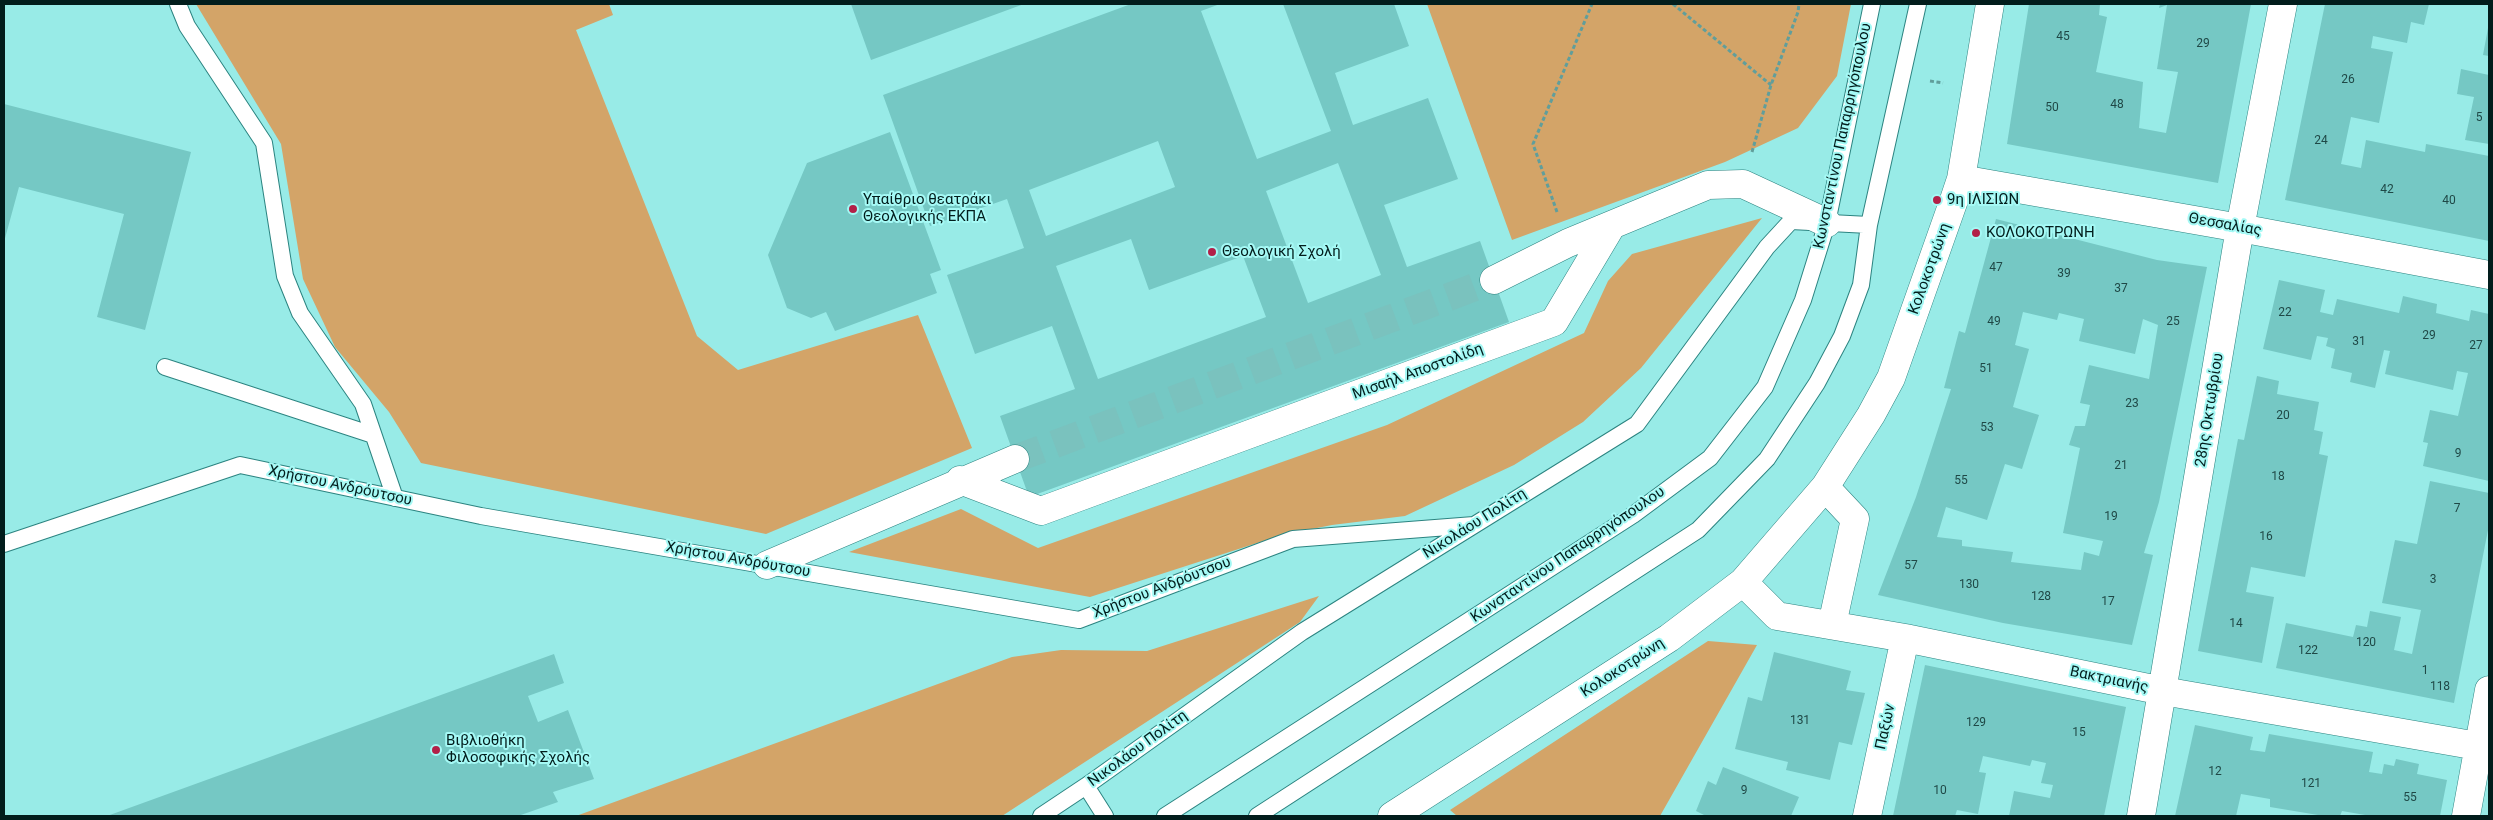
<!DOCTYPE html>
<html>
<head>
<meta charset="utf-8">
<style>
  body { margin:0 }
  #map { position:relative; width:2493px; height:820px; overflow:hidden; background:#98ebe7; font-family:Roboto,sans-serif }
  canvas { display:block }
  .frame { position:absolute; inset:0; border:5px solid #021d1c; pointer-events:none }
</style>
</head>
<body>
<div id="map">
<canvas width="2493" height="820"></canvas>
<div class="frame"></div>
</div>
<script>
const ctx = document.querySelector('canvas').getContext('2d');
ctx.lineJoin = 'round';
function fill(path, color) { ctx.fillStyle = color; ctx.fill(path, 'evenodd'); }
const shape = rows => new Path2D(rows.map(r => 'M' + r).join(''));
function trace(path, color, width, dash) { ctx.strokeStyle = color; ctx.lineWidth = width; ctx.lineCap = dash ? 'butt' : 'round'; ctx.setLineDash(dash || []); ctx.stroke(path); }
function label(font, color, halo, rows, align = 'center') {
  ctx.font = font + ' Roboto,sans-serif'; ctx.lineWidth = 4; ctx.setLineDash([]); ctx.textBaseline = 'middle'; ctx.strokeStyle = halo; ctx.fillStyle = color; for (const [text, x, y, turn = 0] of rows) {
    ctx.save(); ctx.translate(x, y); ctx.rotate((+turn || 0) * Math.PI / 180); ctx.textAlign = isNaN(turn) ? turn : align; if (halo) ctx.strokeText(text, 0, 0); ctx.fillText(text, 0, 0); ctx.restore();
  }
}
fill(shape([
  [196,4,609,4,613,15,576,30,697,336,738,370,918,315,972,448,766,534,421,463,389,412,335,347,303,279,281,144],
  [1427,4,1851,4,1837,76,1798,128,1725,162,1512,240],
  [1762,218,1641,368,1583,422,1514,465,1405,516,1332,525,1282,535,1090,597,849,552,961,509,1038,548,1387,425,1584,333,1608,281,1632,254],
  [1319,596,1300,622,1002,816,576,816,1012,657,1061,650,1147,651],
  [1708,641,1757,645,1660,816,1457,816,1450,810]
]), '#d3a468');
fill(shape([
  [851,4,1024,4,871,60],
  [1131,4,1220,4,1201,11,1257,159,1331,131,1283,4,1394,4,1409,46,1335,73,1353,125,1428,98,1458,179,1384,205,1407,267,1480,241,1509,322,1029,497,1000,416,1075,389,1052,326,975,354,947,275,1024,248,1007,199,930,226,883,95],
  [1158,141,1175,187,1046,236,1029,190],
  [1338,163,1381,275,1308,303,1266,191],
  [1131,239,1149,290,1243,256,1266,317,1098,379,1056,266],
  [2029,4,2100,4,2099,15,2107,17,2096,72,2143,82,2139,128,2166,133,2178,72,2157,69,2167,5,2159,8,2160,4,2251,4,2218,183,2007,144],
  [2325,4,2429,4,2424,25,2411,22,2407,43,2373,36,2371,48,2393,52,2379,123,2351,117,2341,164,2361,168,2366,140,2425,152,2426,144,2489,156,2489,241,2285,200],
  [2488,28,2489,29,2489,56,2483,55],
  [2461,69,2489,75,2489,144,2465,140,2474,97,2457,94],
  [4,104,191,152,145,330,97,317,124,214,19,187,4,242],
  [890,132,941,270,930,274,937,293,835,331,826,312,811,318,787,308,768,255,807,163],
  [1996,219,2157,260,2207,267,2159,502,2144,553,2153,555,2132,645,2003,623,1878,595,1916,497,1951,389,1944,388,1959,331,1965,333],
  [2023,312,2057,320,2059,313,2084,319,2079,341,2135,354,2143,319,2158,325,2149,379,2089,365,2080,403,2090,405,2085,426,2075,426,2069,445,2080,448,2063,533,2103,541,2099,556,2084,552,2081,570,2011,562,2013,552,1962,546,1962,540,1937,537,1946,507,1987,520,2005,464,2022,469,2039,415,2013,407,2029,349,2015,345],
  [2279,280,2325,290,2320,312,2333,315,2337,299,2399,313,2403,296,2437,304,2436,313,2469,321,2471,310,2489,314,2489,481,2423,466,2428,443,2423,442,2430,410,2458,416,2468,373,2457,371,2453,390,2385,374,2390,351,2384,350,2375,388,2350,382,2352,373,2331,368,2335,349,2326,346,2328,338,2317,336,2311,360,2263,349],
  [2257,376,2279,381,2277,394,2319,402,2314,430,2323,432,2319,454,2328,456,2305,577,2251,567,2246,592,2274,597,2262,663,2198,651,2238,439,2244,440],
  [2430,481,2489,493,2489,525,2454,703,2276,668,2286,623,2353,637,2356,625,2367,627,2370,611,2401,617,2394,650,2412,654,2421,610,2382,603,2395,540,2417,544],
  [1774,652,1851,671,1846,690,1865,693,1852,745,1839,742,1830,780,1786,770,1788,762,1735,749,1748,697,1762,701],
  [554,654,564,683,528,696,538,722,568,710,594,779,553,792,558,802,518,816,107,816],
  [1925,665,2126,707,2104,816,2009,816,2014,791,2050,798,2053,785,2041,783,2046,763,2032,760,2030,766,1983,756,1979,772,1986,773,1978,814,1957,810,1955,816,1893,816],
  [2195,725,2253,737,2250,750,2265,752,2269,734,2373,752,2369,772,2382,774,2384,764,2394,766,2396,759,2419,764,2417,774,2447,780,2440,816,2371,816,2342,811,2340,816,2324,816,2270,807,2270,799,2241,794,2236,816,2175,816],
  [1723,767,1799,797,1791,816,1703,816,1704,815,1696,811,1708,781,1716,785]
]), '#75c8c4');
trace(shape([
  [1015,459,1494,280]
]), '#7ac2be', 28, [28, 14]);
const lane = shape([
  [178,4,187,26,264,143,285,276,300,313,363,404,395,498],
  [165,367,373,435],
  [4,544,240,465,481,516,1079,620,1293,539,1474,525],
  [1086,786,1105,816],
  [1041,816,1086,786,1302,632,1637,424,1767,247,1791,221,1869,225],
  [1165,816,1633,515,1710,458,1765,387,1803,300,1827,223,1872,4],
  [1257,816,1698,530,1767,459,1817,383,1842,336,1861,285,1869,225,1918,4]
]);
const street = shape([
  [1961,179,2240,228,2489,275],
  [1494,280,1568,243,1708,185,1743,184,1827,223],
  [960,480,1041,511,1554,322,1610,228],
  [1825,487,1855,519,1832,625],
  [767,565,1015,459],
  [1743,582,1777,616,1905,638,2163,691,2489,748],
  [1392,816,1669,638,1743,582,1825,487,1871,415,1891,378,1954,200,1961,179,1990,4],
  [1867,816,1905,638],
  [2141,816,2240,228,2283,4],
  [2466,816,2489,690]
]);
trace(lane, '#2c8481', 18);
trace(street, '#2c8481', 29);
trace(shape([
  [1673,4,1771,85],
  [1930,81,1943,83],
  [1752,152,1771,85,1798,12,1799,4],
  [1557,212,1533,144,1592,4]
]), '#609e9b', 3, [4, 2.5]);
trace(lane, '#fff', 16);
trace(street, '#fff', 28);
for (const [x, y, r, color] of [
  [1937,200,5,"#b22048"],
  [853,209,5,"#b22048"],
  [1976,233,5,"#b22048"],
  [1212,252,5,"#b22048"],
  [436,750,5,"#b22048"]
]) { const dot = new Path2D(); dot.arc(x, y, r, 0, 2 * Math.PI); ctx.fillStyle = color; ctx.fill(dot); trace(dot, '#a5f9f5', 2); }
label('12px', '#1f4846', null, [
  ["45",2063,37],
  ["29",2203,44],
  ["26",2348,80],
  ["48",2117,105],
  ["50",2052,108],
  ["5",2479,118],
  ["24",2321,141],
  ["42",2387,190],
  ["40",2449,201],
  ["47",1996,268],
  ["39",2064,274],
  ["37",2121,289],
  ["22",2285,313],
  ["49",1994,322],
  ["25",2173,322],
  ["29",2429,336],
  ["31",2359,342],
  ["27",2476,346],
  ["51",1986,369],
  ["23",2132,404],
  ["20",2283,416],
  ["53",1987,428],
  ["9",2458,454],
  ["21",2121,466],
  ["18",2278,477],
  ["55",1961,481],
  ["7",2457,509],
  ["19",2111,517],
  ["16",2266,537],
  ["57",1911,566],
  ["3",2433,580],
  ["130",1969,585],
  ["128",2041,597],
  ["17",2108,602],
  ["14",2236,624],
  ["120",2366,643],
  ["122",2308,651],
  ["1",2425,671],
  ["118",2440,687],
  ["131",1800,721],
  ["129",1976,723],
  ["15",2079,733],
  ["12",2215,772],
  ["121",2311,784],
  ["9",1744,791],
  ["10",1940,791],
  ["55",2410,798]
]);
label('15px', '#021d1c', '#a5f9f5', [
  ["Κωνσταντίνου Παπαρρηγόπουλου",1843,136,-78],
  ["Θεσσαλίας",2225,225,10],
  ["Κολοκοτρώνη",1930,269,-70],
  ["Μισαήλ Αποστολίδη",1418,372,-20],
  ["28ης Οκτωβρίου",2210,410,-81],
  ["Χρήστου Ανδρόυτσου",340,486,12],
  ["Νικολάου Πολίτη",1475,524,-32],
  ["Κωνσταντίνου Παπαρρηγόπουλου",1568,555,-34],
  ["Χρήστου Ανδρόυτσου",738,560,10],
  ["Χρήστου Ανδρόυτσου",1162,588,-21],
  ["Κολοκοτρώνη",1623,668,-33],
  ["Βακτριανής",2109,680,12],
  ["Παξών",1886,727,-78],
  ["Νικολάου Πολίτη",1138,749,-36]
]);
label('15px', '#021d1c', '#a5f9f5', [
  ["Υπαίθριο θεατράκι",863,200],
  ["Θεολογικής ΕΚΠΑ",863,217],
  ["9η ΙΛΙΣΙΩΝ",1947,200],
  ["ΚΟΛΟΚΟΤΡΩΝΗ",1986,233],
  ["Θεολογική Σχολή",1222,252],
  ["Βιβλιοθήκη",446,741],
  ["Φιλοσοφικής Σχολής",446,758]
], 'left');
</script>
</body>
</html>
